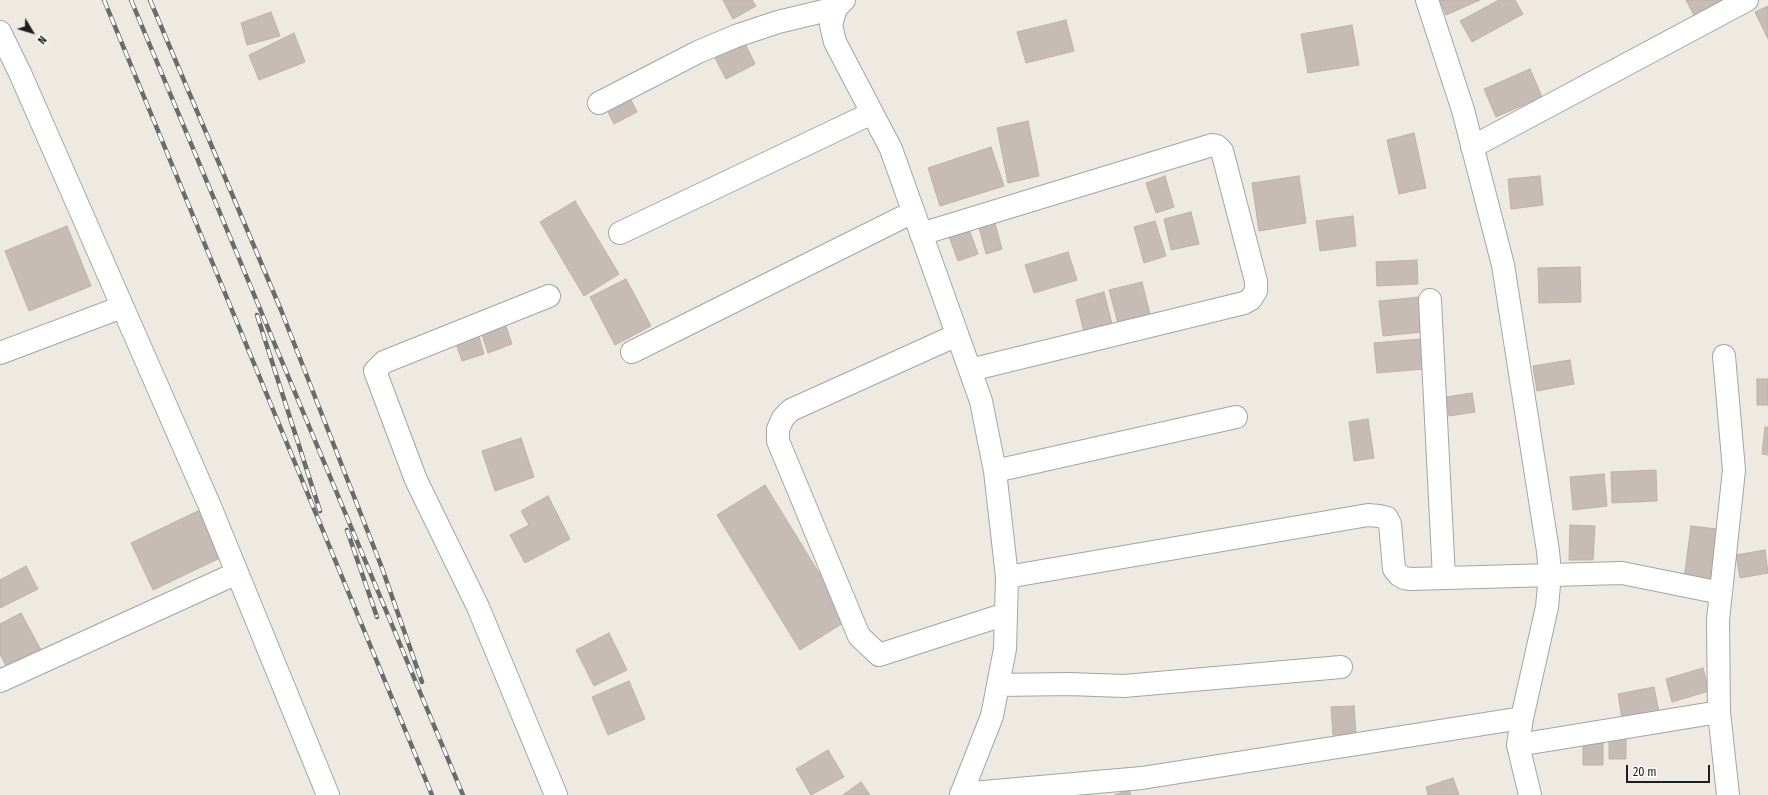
<!DOCTYPE html>
<html>
<head>
<meta charset="utf-8">
<style>
  body { margin:0 }
  #map { position:relative; width:1768px; height:795px; overflow:hidden; background:#eeeae2; font-family:"Fira Sans Condensed",sans-serif }
  canvas { display:block }
  .north { position:absolute; left:12px; top:12px; width:40px; height:40px; -webkit-text-stroke:3px #fff; paint-order:stroke; rotate:128deg; font-size:11px; font-weight:700; line-height:16px; text-align:center; color:#1d1d1d }
  .north::after { content:''; display:block; margin:auto; width:14px; height:18px; background:#1d1d1d; clip-path:polygon(50% 0,100% 100%,50% 72%,0 100%) }
  .scale { position:absolute; left:1626px; top:765px; width:84px; height:18px; box-sizing:border-box; border:2px solid #1d1d1d; border-top:0; padding-left:5px; font-size:12px; line-height:14px; white-space:nowrap; color:#1d1d1d; -webkit-text-stroke:3px #fff; paint-order:stroke }
</style>
</head>
<body>
<div id="map">
<canvas width="1768" height="795"></canvas>
<div class="north">N</div>
<div class="scale">20 m</div>
</div>
<script>
const ctx = document.querySelector('canvas').getContext('2d');
ctx.lineJoin = 'round';
function fill(path, color) { ctx.fillStyle = color; ctx.fill(path, 'evenodd'); }
const shape = rows => new Path2D(rows.map(r => 'M' + r).join(''));
function trace(path, color, width, dash) { ctx.strokeStyle = color; ctx.lineWidth = width; ctx.lineCap = dash ? 'butt' : 'round'; ctx.setLineDash(dash || []); ctx.stroke(path); }
const building = shape([
  [723,0,752,0,756,6,733,19,723,0],
  [1440,0,1480,0,1446,15,1440,0],
  [1499,0,1515,0,1523,14,1472,42,1460,21,1499,0],
  [1686,0,1734,0,1696,19,1686,0],
  [1768,6,1768,39,1755,12,1768,6],
  [271,12,280,36,247,45,241,23,271,12],
  [1066,20,1074,51,1026,63,1017,32,1066,20],
  [1352,25,1359,65,1308,73,1301,34,1352,25],
  [294,33,305,62,259,80,249,55,294,33],
  [743,39,755,64,726,79,713,54,743,39],
  [1530,69,1542,97,1496,117,1484,89,1530,69],
  [628,94,637,112,614,124,605,106,628,94],
  [1028,121,1039,176,1008,183,997,128,1028,121],
  [1414,133,1426,188,1399,194,1387,140,1414,133],
  [991,147,1004,186,940,206,928,168,991,147],
  [1165,176,1174,207,1156,213,1146,183,1165,176],
  [1299,176,1306,223,1259,231,1252,183,1299,176],
  [1540,176,1543,205,1511,209,1508,179,1540,176],
  [575,201,619,274,584,296,540,222,575,201],
  [1191,212,1199,244,1171,250,1164,219,1191,212],
  [993,216,1002,249,986,254,977,220,993,216],
  [1353,216,1356,246,1320,251,1316,221,1353,216],
  [966,221,978,254,958,261,946,228,966,221],
  [1155,221,1166,256,1144,263,1134,227,1155,221],
  [67,226,91,286,29,311,5,251,67,226],
  [1068,252,1077,280,1034,293,1025,265,1068,252],
  [1417,260,1418,284,1377,286,1376,262,1417,260],
  [1580,267,1581,302,1539,303,1538,268,1580,267],
  [626,279,651,326,615,345,590,297,626,279],
  [1142,282,1150,314,1118,323,1109,290,1142,282],
  [1104,292,1112,324,1084,332,1076,300,1104,292],
  [1419,297,1422,332,1383,336,1379,301,1419,297],
  [505,323,512,344,488,353,481,332,505,323],
  [478,333,484,354,462,361,455,341,478,333],
  [1421,339,1424,369,1377,373,1374,343,1421,339],
  [1570,360,1574,384,1537,391,1533,366,1570,360],
  [1757,379,1768,379,1768,405,1757,405,1757,379],
  [1472,393,1475,412,1449,416,1446,397,1472,393],
  [1368,419,1374,458,1354,461,1349,422,1368,419],
  [1765,427,1768,427,1768,455,1762,454,1765,427],
  [521,438,534,477,495,491,482,451,521,438],
  [1656,470,1657,501,1612,503,1611,472,1656,470],
  [1604,474,1607,506,1573,510,1570,477,1604,474],
  [765,485,848,620,800,650,717,515,765,485],
  [548,496,570,539,525,563,510,535,529,525,521,511,548,496],
  [200,510,222,557,153,590,131,543,200,510],
  [1570,525,1595,526,1593,560,1569,560,1570,525],
  [1691,526,1717,529,1710,582,1684,579,1691,526],
  [1765,550,1768,573,1740,578,1736,555,1765,550],
  [26,566,38,589,0,608,0,580,26,566],
  [21,613,41,650,7,668,0,654,0,624,21,613],
  [609,633,627,670,594,686,576,650,609,633],
  [1703,668,1709,691,1672,702,1666,679,1703,668],
  [629,681,645,719,608,735,592,697,629,681],
  [1654,687,1659,712,1622,719,1618,694,1654,687],
  [1354,706,1356,734,1333,735,1331,707,1354,706],
  [1609,733,1626,733,1626,759,1609,759,1609,733],
  [1583,737,1603,738,1603,765,1583,765,1583,737],
  [828,750,844,777,811,795,796,769,828,750],
  [1453,778,1459,795,1428,795,1426,787,1453,778],
  [861,782,870,795,843,795,861,782],
  [1129,790,1131,795,1114,795,1129,790]
]);
fill(building, '#c6bcb5');
trace(building, '#c0b0a4', 1);
const minor = shape([
  [844,0,836,8,831,25,835,42,891,149,981,401,995,471,1007,577,1005,649,992,716,961,795],
  [1427,0,1463,110,1503,265,1548,551,1550,574,1547,607,1522,718,1518,745],
  [0,32,20,73,209,504,328,795],
  [599,103,698,52,736,36,778,22,836,8],
  [1472,147,1747,0],
  [620,233,872,113],
  [921,234,1212,145,1217,146,1222,151,1256,281,1256,291,1251,299,1244,303,970,370],
  [549,296,384,362,375,371,416,480,478,607,556,795],
  [1430,300,1444,578],
  [957,335,791,410,783,418,778,429,778,441,859,636,879,655,1006,614],
  [632,352,913,212],
  [0,353,122,307],
  [1724,356,1734,470,1718,620,1719,712,1728,795],
  [995,471,1236,417],
  [1007,577,1368,515,1379,516,1387,518,1390,524,1394,569,1399,575,1404,578,1411,579,1622,573,1721,593],
  [0,681,237,573],
  [998,685,1069,684,1124,686,1341,667],
  [961,794,1142,778,1522,718],
  [1530,795,1518,745,1719,712]
]);
trace(minor, '#a4a4a4', 24);
trace(minor, '#fff', 22);
const rail = shape([
  [104,0,432,795],
  [131,0,463,795],
  [150,0,281,310,382,568,422,682],
  [257,315,320,511],
  [347,530,377,617]
]);
trace(rail, '#6b6b6b', 4.5);
trace(rail, '#fff', 3, [9]);
</script>
</body>
</html>
